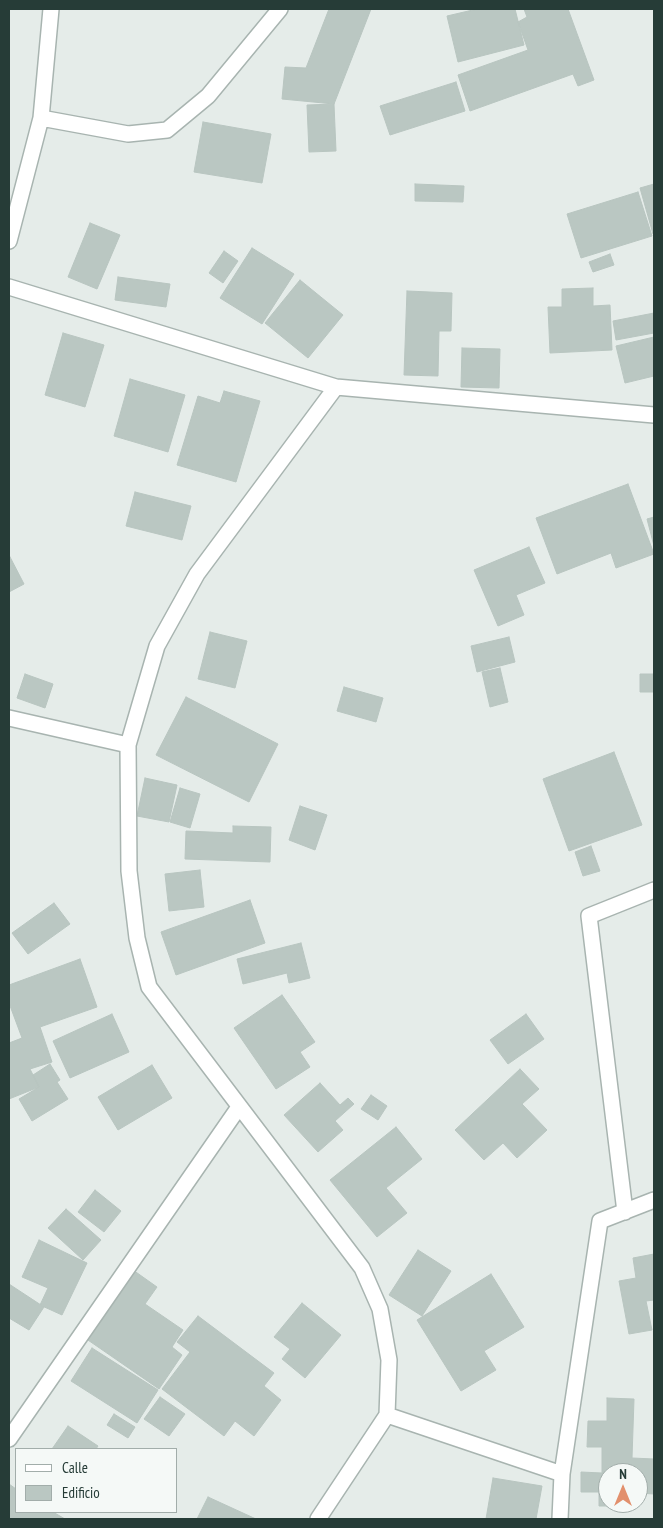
<!DOCTYPE html>
<html>
<head>
<meta charset="utf-8">
<style>
  body { margin:0 }
  #map { position:relative; width:663px; height:1528px; overflow:hidden; background:#e5ece9; font-family:"PT Sans Narrow",sans-serif }
  canvas { display:block }
  .frame { position:absolute; inset:0; border:10px solid #263c37; pointer-events:none }
  .legend { position:absolute; left:15px; top:1448px; width:162px; height:65px; box-sizing:border-box; background:#f5f9f7; border:1px solid #a2adaa; margin:0; padding:6px 9px; list-style:none; font-size:15px; color:#263c37 }
  .legend li { display:flex; align-items:center; gap:10px; height:25px }
  .legend b { width:25px; border:1px solid #a2adaa }
  .north { position:absolute; left:598px; top:1463px; width:50px; height:50px; box-sizing:border-box; background:#f5f9f7; border:1px solid #a2adaa; border-radius:50%; rotate:0deg; font-size:14px; font-weight:700; line-height:20px; text-align:center; color:#263c37 }
  .north::after { content:''; display:block; margin:auto; width:18px; height:22px; background:#e2906d; clip-path:polygon(50% 0,100% 100%,50% 72%,0 100%) }
</style>
</head>
<body>
<div id="map">
<canvas width="663" height="1528"></canvas>
<div class="frame"></div>
<ul class="legend">
<li><b style="height:6px;background:#fff"></b>Calle</li>
<li><b style="height:14px;background:#bac7c2"></b>Edificio</li>
</ul>
<div class="north">N</div>
</div>
<script>
const ctx = document.querySelector('canvas').getContext('2d');
ctx.lineJoin = 'round';
function fill(path, color) { ctx.fillStyle = color; ctx.fill(path, 'evenodd'); }
const shape = rows => new Path2D(rows.map(r => 'M' + r).join(''));
function trace(path, color, width, dash) { ctx.strokeStyle = color; ctx.lineWidth = width; ctx.lineCap = dash ? 'butt' : 'round'; ctx.setLineDash(dash || []); ctx.stroke(path); }
const building = shape([
  [329,9,371,9,334,104,282,99,285,67,306,68,329,9],
  [477,9,515,9,524,45,458,62,447,16,477,9],
  [524,9,568,9,594,80,578,86,573,74,470,111,458,75,528,50,518,22,527,17,524,9],
  [456,82,465,111,390,135,380,106,456,82],
  [334,104,336,151,309,152,307,105,334,104],
  [203,122,271,134,262,183,194,172,203,122],
  [415,184,464,186,463,202,415,201,415,184],
  [654,184,654,234,653,234,640,188,654,184],
  [638,192,652,236,581,258,567,214,638,192],
  [90,223,120,235,97,289,68,277,90,223],
  [252,248,294,274,262,324,220,298,252,248],
  [224,251,238,261,223,283,209,273,224,251],
  [610,254,614,265,593,272,589,262,610,254],
  [118,277,170,284,166,307,115,300,118,277],
  [300,280,343,315,308,358,265,323,300,280],
  [593,288,593,306,610,305,612,350,550,353,548,307,562,307,562,289,593,288],
  [407,291,452,293,451,331,439,331,438,376,404,375,407,291],
  [654,313,654,333,616,340,613,321,654,313],
  [63,333,104,345,85,407,45,395,63,333],
  [654,337,654,376,625,383,616,346,654,337],
  [462,348,500,349,499,388,461,387,462,348],
  [130,379,185,395,168,452,114,436,130,379],
  [224,391,260,401,236,482,177,465,198,396,220,403,224,391],
  [628,484,654,554,616,568,611,553,557,574,536,518,628,484],
  [135,492,191,506,182,540,126,526,135,492],
  [654,517,654,546,647,519,654,517],
  [529,547,545,583,516,595,524,615,498,626,474,570,529,547],
  [9,555,24,584,9,592,9,555],
  [210,632,247,641,235,688,198,679,210,632],
  [509,637,515,662,477,672,471,646,509,637],
  [654,655,654,692,640,692,640,674,654,674,654,655],
  [500,668,508,702,490,707,482,672,500,668],
  [25,674,53,684,45,708,17,698,25,674],
  [344,687,383,698,376,722,337,711,344,687],
  [186,697,278,744,249,802,156,755,186,697],
  [614,752,642,825,569,851,543,779,614,752],
  [145,778,177,785,169,822,137,816,145,778],
  [180,788,200,794,190,828,170,822,180,788],
  [300,806,327,815,315,850,289,840,300,806],
  [233,826,271,827,270,862,185,859,186,831,233,833,233,826],
  [591,846,600,871,583,876,575,852,591,846],
  [200,870,204,907,169,911,165,874,200,870],
  [250,900,265,943,176,975,161,932,250,900],
  [54,903,70,924,28,954,12,933,54,903],
  [301,943,310,978,289,983,287,973,243,984,237,959,301,943],
  [80,959,97,1007,40,1027,52,1062,30,1069,39,1087,9,1099,9,1043,22,1038,9,1003,9,985,80,959],
  [282,995,315,1042,300,1052,310,1067,276,1089,234,1028,282,995],
  [112,1014,129,1052,70,1078,53,1041,112,1014],
  [526,1014,544,1039,508,1064,490,1040,526,1014],
  [50,1064,60,1080,57,1082,68,1099,32,1121,19,1099,39,1087,33,1075,50,1064],
  [152,1065,172,1098,118,1130,98,1097,152,1065],
  [520,1069,539,1089,522,1104,547,1130,517,1158,503,1143,484,1160,455,1130,520,1069],
  [320,1083,340,1105,348,1098,354,1104,335,1121,343,1130,318,1152,284,1115,320,1083],
  [371,1095,387,1106,378,1120,361,1109,371,1095],
  [396,1127,422,1159,386,1188,407,1213,377,1237,330,1180,396,1127],
  [95,1190,121,1211,104,1232,78,1212,95,1190],
  [66,1209,101,1240,83,1260,48,1228,66,1209],
  [39,1240,87,1263,62,1315,40,1305,48,1288,22,1277,39,1240],
  [418,1250,451,1271,422,1316,389,1295,418,1250],
  [654,1254,654,1300,646,1301,652,1330,629,1334,619,1281,636,1278,633,1258,654,1254],
  [133,1270,157,1287,145,1304,183,1330,172,1347,182,1355,159,1389,85,1338,133,1270],
  [491,1274,524,1327,484,1351,496,1370,461,1391,417,1320,491,1274],
  [9,1284,44,1307,29,1330,9,1318,9,1284],
  [302,1303,341,1335,305,1378,282,1359,290,1349,274,1337,302,1303],
  [198,1316,274,1373,264,1386,281,1400,254,1436,235,1421,224,1436,162,1389,190,1352,177,1342,198,1316],
  [92,1348,158,1390,137,1423,71,1381,92,1348],
  [160,1397,185,1414,169,1436,144,1419,160,1397],
  [607,1398,634,1399,632,1458,654,1459,654,1494,638,1493,638,1473,608,1473,608,1503,634,1503,634,1506,599,1506,599,1492,581,1492,581,1472,602,1473,602,1447,587,1447,588,1421,607,1421,607,1398],
  [114,1414,135,1427,128,1438,107,1425,114,1414],
  [68,1426,98,1446,96,1449,52,1449,68,1426],
  [493,1478,542,1486,536,1519,486,1519,493,1478],
  [9,1484,16,1489,16,1512,53,1512,65,1519,9,1519,9,1484],
  [208,1497,256,1519,197,1519,208,1497]
]);
fill(building, '#bac7c2');
trace(building, '#b8c5c0', 1);
const minor = shape([
  [41,118,128,134,167,130,208,96,280,9],
  [9,241,41,118,51,9],
  [9,287,336,387,654,415],
  [9,718,128,745],
  [625,1212,589,916,654,890],
  [387,1415,562,1474],
  [9,1439,239,1107],
  [318,1519,387,1415,389,1360,380,1309,362,1268,149,987,137,938,129,871,128,745,157,646,197,574,336,387],
  [560,1519,562,1474,600,1221,654,1200]
]);
trace(minor, '#a8b4b0', 18);
trace(minor, '#fff', 15);
</script>
</body>
</html>
